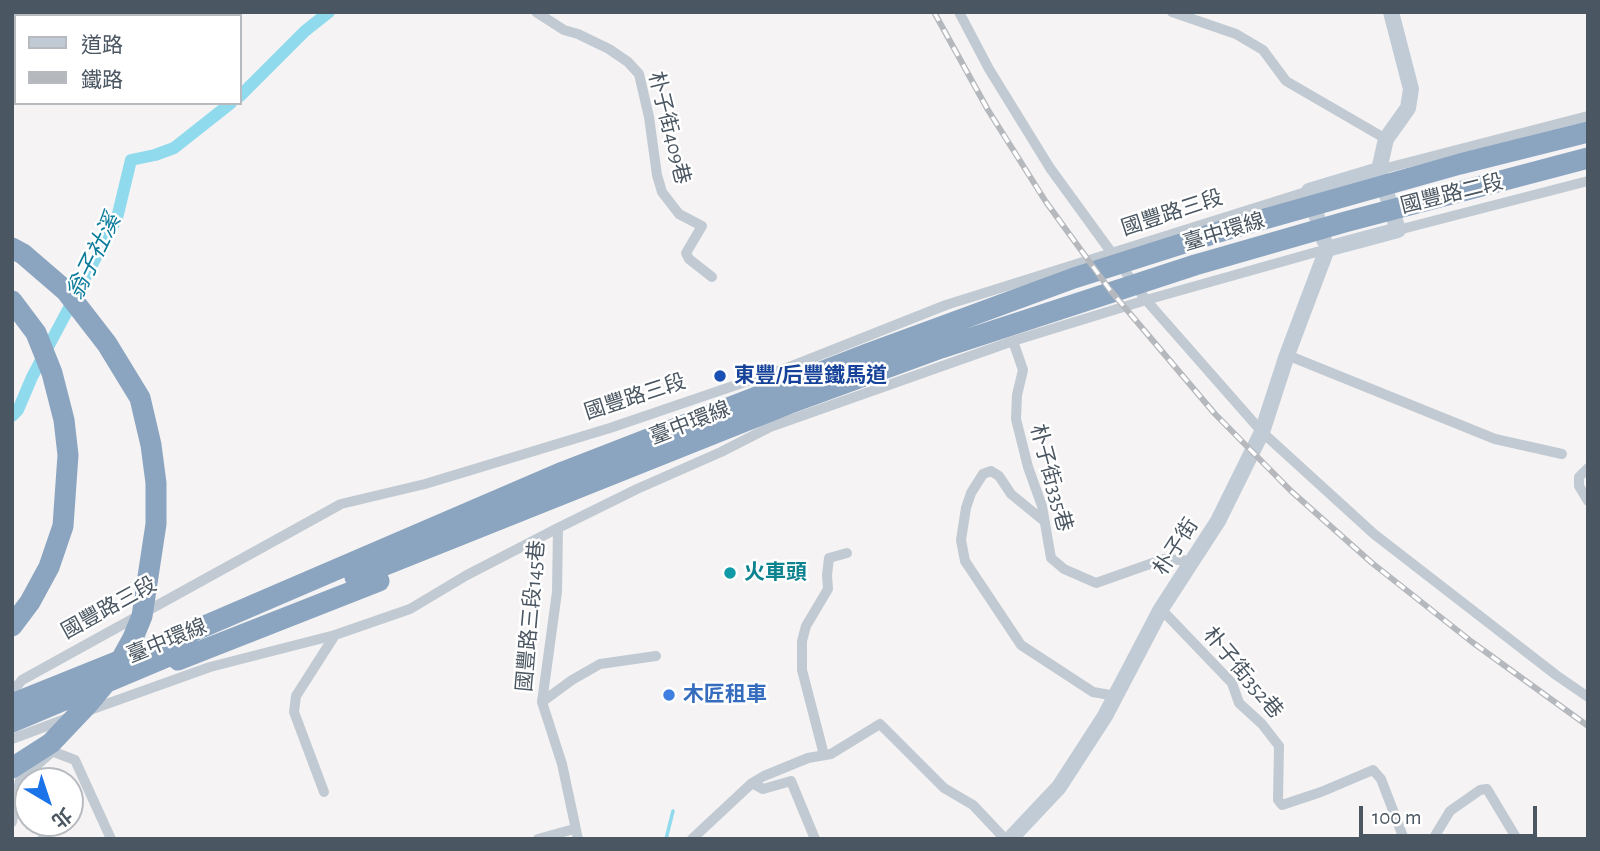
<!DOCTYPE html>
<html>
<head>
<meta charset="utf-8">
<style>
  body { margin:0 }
  #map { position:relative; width:1600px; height:851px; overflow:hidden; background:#f5f3f3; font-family:"Alegreya Sans","Noto Sans TC",sans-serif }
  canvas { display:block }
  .frame { position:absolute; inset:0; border:14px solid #4a5661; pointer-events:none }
  .legend { position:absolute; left:14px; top:14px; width:228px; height:91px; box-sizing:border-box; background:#fff; border:2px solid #b7bbc0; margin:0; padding:9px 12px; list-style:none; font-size:21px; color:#4a5661 }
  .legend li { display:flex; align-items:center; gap:14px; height:35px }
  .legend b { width:35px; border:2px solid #b7bbc0 }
  .north { position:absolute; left:14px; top:767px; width:70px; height:70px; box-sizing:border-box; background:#fff; border:2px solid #b7bbc0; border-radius:50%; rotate:141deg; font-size:19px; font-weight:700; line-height:28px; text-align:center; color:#4a5661 }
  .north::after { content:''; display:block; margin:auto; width:24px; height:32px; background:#1a73e8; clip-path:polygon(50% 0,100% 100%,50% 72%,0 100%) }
  .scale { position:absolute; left:1359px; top:806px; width:178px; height:32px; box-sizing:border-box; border:4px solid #4a5661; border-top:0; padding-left:9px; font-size:21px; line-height:24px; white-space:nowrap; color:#4a5661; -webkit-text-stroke:5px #fff; paint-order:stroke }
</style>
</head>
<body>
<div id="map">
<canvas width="1600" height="851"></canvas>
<div class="frame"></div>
<ul class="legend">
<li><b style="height:9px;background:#c1cbd6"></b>道路</li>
<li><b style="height:9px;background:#b5b8bd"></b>鐵路</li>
</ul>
<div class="north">北</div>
<div class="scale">100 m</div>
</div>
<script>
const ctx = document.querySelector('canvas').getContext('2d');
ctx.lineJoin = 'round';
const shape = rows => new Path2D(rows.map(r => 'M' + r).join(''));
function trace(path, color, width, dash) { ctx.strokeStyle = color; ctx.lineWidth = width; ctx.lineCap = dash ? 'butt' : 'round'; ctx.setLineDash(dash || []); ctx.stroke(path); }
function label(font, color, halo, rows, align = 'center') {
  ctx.font = font + ' "Alegreya Sans","Noto Sans TC",sans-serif'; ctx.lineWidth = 5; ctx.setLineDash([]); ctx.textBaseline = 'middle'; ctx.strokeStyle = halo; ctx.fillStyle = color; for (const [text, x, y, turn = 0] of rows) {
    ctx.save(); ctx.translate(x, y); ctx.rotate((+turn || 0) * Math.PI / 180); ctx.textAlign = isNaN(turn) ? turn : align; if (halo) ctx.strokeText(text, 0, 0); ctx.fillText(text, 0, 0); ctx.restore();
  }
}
trace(shape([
  [666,839,673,811]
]), '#90daee', 3.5);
trace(shape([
  [240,96,305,31,329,12],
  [12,416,18,410,32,377,117,218,131,160,155,155,174,148,231,103]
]), '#90daee', 12);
trace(shape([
  [536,12,564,30,578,34,609,49,628,62,639,74,649,117,657,175,662,192,679,214,702,226,686,253,689,259,712,277],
  [959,12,989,69,1050,168,1146,300,1262,432,1374,534,1556,675,1588,697],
  [1172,12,1236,34,1263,50,1286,81,1386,139],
  [1379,170,1588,116],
  [1398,230,1588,181],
  [1013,341,1023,370,1017,395,1016,419,1028,467,1042,506,1051,558,1064,569,1096,583,1164,559,1193,561],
  [1287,355,1495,439,1562,454],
  [1588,468,1579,477,1579,486,1588,501],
  [1044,521,1011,494,999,476,991,471,983,474,971,493,966,508,961,540,965,561,1021,645,1093,692,1116,696],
  [558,528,557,592,542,702,562,764,578,839],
  [1161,609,1232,683,1239,703,1262,724,1279,746,1278,800,1282,805,1321,792,1373,770,1381,779,1404,839],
  [12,692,22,680,341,504,425,484,610,428,792,366,946,305,1309,191],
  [542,702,572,680,600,664,656,656],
  [87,711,210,667,335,635,410,609,467,575,558,528,637,489,721,452,770,427,1013,341,1146,300,1327,249],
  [12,739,68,718],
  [54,752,75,760,111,839],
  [824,755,802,670,802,641,806,626,828,589,827,575,829,558,847,553],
  [752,783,763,789,791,781,815,839],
  [324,792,294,712,296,696,335,635],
  [12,822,20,780,53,751],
  [42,839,51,831],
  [538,839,574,829],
  [692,839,752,783,764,776,808,758,831,754,880,724,944,788,973,805,1005,839],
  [1433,839,1450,811,1480,790,1487,789,1517,839]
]), '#c1cad2', 10);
trace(shape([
  [1324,240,1309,191,1379,170],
  [1327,249,1398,230,1379,170,1386,139,1408,108,1411,89,1391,12],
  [1010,839,1059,787,1072,767,1105,716,1161,609,1218,521,1262,432,1287,355,1327,249]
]), '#c1cbd6', 16);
trace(shape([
  [12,248,23,254,66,291,107,344,140,398,151,445,156,483,156,524,142,616,133,638,113,674,88,704,51,743,12,768],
  [12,301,36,333,52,373,64,420,68,455,63,526,49,567,30,602,12,626],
  [355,577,788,404,941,348,1195,265,1345,222,1588,158],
  [178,660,379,581],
  [12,704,191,632,563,472,867,354,1074,278,1222,231,1460,164,1588,132],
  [12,722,190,647]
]), '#8ba5c1', 21);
const rail = shape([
  [934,12,988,110,1046,202,1110,290,1215,414,1291,491,1372,563,1472,642,1588,726]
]);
trace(rail, '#b5b8bd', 6);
trace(rail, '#fff', 3.5, [10]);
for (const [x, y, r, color] of [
  [720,376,7,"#1a4fb4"],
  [730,573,7,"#0f9aa8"],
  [669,695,7,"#3f7fe0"]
]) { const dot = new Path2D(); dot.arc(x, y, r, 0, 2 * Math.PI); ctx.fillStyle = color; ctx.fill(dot); trace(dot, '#fff', 2.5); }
label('21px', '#4a5661', '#fff', [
  ["朴子街409巷",669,128,76],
  ["國豐路二段",1452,194,-14],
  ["國豐路三段",1172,213,-18],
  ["臺中環線",1224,232,-17],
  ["國豐路三段",635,397,-18],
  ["臺中環線",690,423,-21],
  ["朴子街335巷",1051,478,75],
  ["朴子街",1176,547,-57],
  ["國豐路三段",109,608,-29],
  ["國豐路三段145巷",531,616,-85],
  ["臺中環線",167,641,-22],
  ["朴子街352巷",1243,673,50]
]);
label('bold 21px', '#164399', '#fff', [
  ["東豐/后豐鐵馬道",734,376]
], 'left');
label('bold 21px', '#0d838f', '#fff', [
  ["火車頭",744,573]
], 'left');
label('bold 21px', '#366cbe', '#fff', [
  ["木匠租車",683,695]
], 'left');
label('italic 23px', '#0c7c9b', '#fff', [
  ["翁子社溪",94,257,-64]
]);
</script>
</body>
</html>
